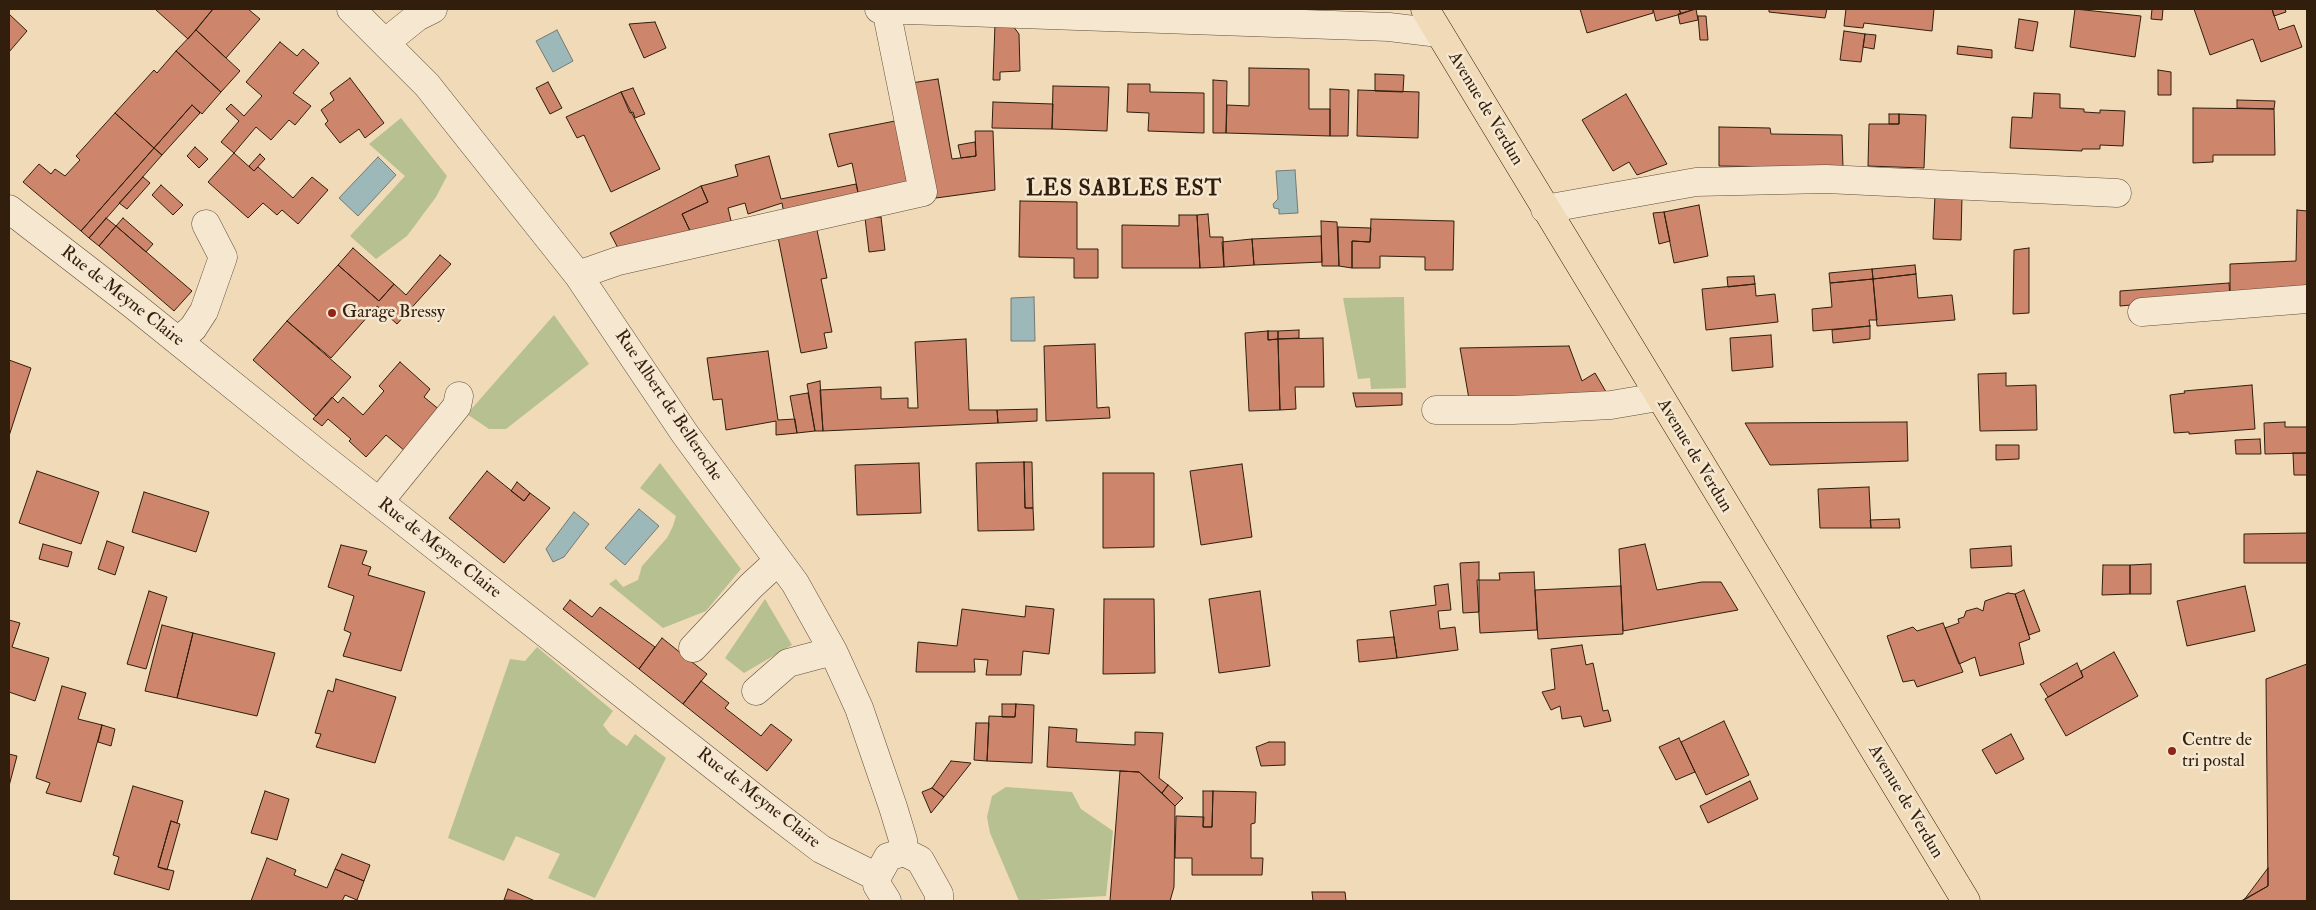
<!DOCTYPE html>
<html>
<head>
<meta charset="utf-8">
<style>
  body { margin:0 }
  #map { position:relative; width:2316px; height:910px; overflow:hidden; background:#f0dab7; font-family:"IM FELL Double Pica",serif }
  canvas { display:block }
  .frame { position:absolute; inset:0; border:10px solid #311e0d; pointer-events:none }
</style>
</head>
<body>
<div id="map">
<canvas width="2316" height="910"></canvas>
<div class="frame"></div>
</div>
<script>
const ctx = document.querySelector('canvas').getContext('2d');
ctx.lineJoin = 'round';
function fill(path, color) { ctx.fillStyle = color; ctx.fill(path, 'evenodd'); }
const shape = rows => new Path2D(rows.map(r => 'M' + r).join(''));
function trace(path, color, width, dash) { ctx.strokeStyle = color; ctx.lineWidth = width; ctx.lineCap = dash ? 'butt' : 'round'; ctx.setLineDash(dash || []); ctx.stroke(path); }
function label(font, color, halo, rows, align = 'center') {
  ctx.font = font + ' "IM FELL Double Pica",serif'; ctx.lineWidth = 5; ctx.setLineDash([]); ctx.textBaseline = 'middle'; ctx.strokeStyle = halo; ctx.fillStyle = color; for (const [text, x, y, turn = 0] of rows) {
    ctx.save(); ctx.translate(x, y); ctx.rotate((+turn || 0) * Math.PI / 180); ctx.textAlign = isNaN(turn) ? turn : align; if (halo) ctx.strokeText(text, 0, 0); ctx.fillText(text, 0, 0); ctx.restore();
  }
}
fill(shape([
  [401,118,447,176,436,197,407,236,376,259,350,236,405,176,369,144],
  [1404,297,1406,388,1371,389,1370,378,1358,379,1343,298],
  [554,315,589,364,506,429,489,429,467,414],
  [660,463,741,569,706,611,663,628,609,584,616,579,623,587,638,580,642,566,667,538,673,526,676,516,640,488],
  [765,599,792,645,744,673,725,658],
  [537,647,613,711,603,725,610,734,627,746,635,734,666,758,595,898,548,878,560,854,516,836,504,861,448,838,510,659,525,661],
  [1006,787,1072,792,1081,809,1113,831,1106,896,1019,901,990,833,987,817,992,796]
]), '#b7c090');
const water = shape([
  [557,30,573,61,553,72,536,41,557,30],
  [378,157,396,175,358,216,339,198,378,157],
  [1295,170,1298,213,1279,214,1279,209,1274,208,1273,204,1278,199,1276,171,1295,170],
  [1034,297,1035,341,1011,341,1011,298,1034,297],
  [639,509,659,526,625,565,605,548,639,509],
  [574,512,589,524,564,557,553,562,546,549,574,512]
]);
fill(water, '#9db8b8');
trace(water, '#727a74', 1);
const building = shape([
  [155,9,213,9,188,39,155,9],
  [213,9,248,9,260,19,226,58,196,30,213,9],
  [1580,9,1653,9,1653,13,1587,33,1580,9],
  [1653,9,1679,9,1681,14,1656,21,1653,9],
  [1679,9,1695,9,1681,14,1679,9],
  [1696,9,1698,20,1680,24,1678,14,1696,9],
  [1769,9,1827,9,1825,18,1769,12,1769,9],
  [1846,9,1934,9,1932,31,1864,23,1863,28,1844,26,1846,9],
  [2075,9,2141,16,2135,57,2070,47,2075,9],
  [2152,9,2163,9,2162,20,2151,19,2152,9],
  [2194,9,2272,9,2279,30,2294,25,2302,47,2261,62,2253,39,2210,55,2194,9],
  [2272,9,2285,9,2286,12,2274,16,2272,9],
  [9,14,27,31,9,52,9,14],
  [1698,16,1706,16,1708,40,1700,40,1698,16],
  [2019,19,2038,22,2033,51,2015,48,2019,19],
  [655,22,666,48,644,58,629,24,655,22],
  [1010,22,1019,34,1020,71,1000,72,1000,80,993,80,995,24,1010,22],
  [196,30,240,71,221,92,176,51,196,30],
  [1844,31,1865,34,1861,62,1840,60,1844,31],
  [1865,34,1876,35,1874,49,1863,47,1865,34],
  [280,42,297,56,303,49,319,63,293,93,311,106,295,125,289,120,271,140,256,127,234,153,221,142,239,121,226,109,231,104,244,116,262,96,246,82,280,42],
  [1958,46,1992,50,1992,58,1957,54,1958,46],
  [176,51,221,92,202,114,192,105,154,148,115,113,154,70,157,73,176,51],
  [1249,68,1309,69,1309,109,1330,109,1330,136,1226,133,1227,105,1249,106,1249,68],
  [2158,70,2171,72,2171,95,2158,95,2158,70],
  [1375,74,1404,75,1403,92,1375,91,1375,74],
  [350,78,384,123,365,138,359,129,340,143,325,124,328,121,321,110,334,100,330,93,350,78],
  [938,79,952,159,976,156,975,131,993,131,995,190,936,198,931,162,926,163,911,83,938,79],
  [1213,80,1227,81,1226,133,1213,133,1213,80],
  [548,82,562,108,550,114,536,88,548,82],
  [1128,84,1150,84,1150,92,1204,93,1204,133,1148,131,1149,113,1127,112,1128,84],
  [1053,86,1109,87,1107,131,1052,129,1053,86],
  [633,88,645,114,635,118,633,112,630,113,621,92,633,88],
  [1330,89,1349,90,1348,136,1330,136,1330,89],
  [1358,90,1419,92,1418,138,1357,136,1358,90],
  [621,92,660,169,611,192,584,135,577,138,566,117,621,92],
  [2034,93,2060,94,2060,108,2084,109,2084,112,2100,113,2100,110,2125,111,2123,146,2100,145,2100,149,2082,149,2082,151,2010,148,2012,117,2032,118,2034,93],
  [1626,94,1667,164,1637,175,1629,162,1613,171,1582,120,1626,94],
  [2237,100,2275,101,2274,109,2237,108,2237,100],
  [993,102,1053,104,1052,129,992,128,993,102],
  [192,105,200,113,162,155,154,148,192,105],
  [2193,108,2274,109,2275,155,2213,155,2213,162,2193,163,2193,108],
  [115,113,154,148,81,231,23,182,39,164,51,174,55,169,65,176,80,160,76,156,115,113],
  [1889,114,1899,114,1899,124,1889,124,1889,114],
  [1899,114,1926,115,1924,168,1868,166,1869,124,1899,124,1899,114],
  [895,121,908,187,859,197,852,163,838,167,829,134,895,121],
  [1719,127,1770,128,1771,134,1842,135,1843,168,1719,166,1719,127],
  [975,142,976,156,961,158,958,145,975,142],
  [195,147,208,159,199,168,187,156,195,147],
  [154,148,162,155,89,238,81,231,154,148],
  [234,153,254,171,258,167,293,198,312,177,328,190,298,224,282,210,277,215,263,203,248,218,208,182,234,153],
  [260,154,265,159,254,171,249,166,260,154],
  [769,156,781,199,856,184,859,197,784,214,782,203,748,214,745,203,728,208,732,225,691,233,682,214,708,202,701,186,738,176,735,165,769,156],
  [143,177,150,183,127,209,119,203,143,177],
  [161,185,183,205,173,215,152,195,161,185],
  [701,186,708,202,682,214,691,233,618,248,610,233,701,186],
  [1935,195,1962,196,1961,240,1933,239,1935,195],
  [1020,201,1077,202,1077,249,1098,249,1098,278,1074,278,1074,258,1019,257,1020,201],
  [1699,205,1708,256,1674,263,1664,212,1699,205],
  [2297,210,2307,211,2307,290,2230,296,2230,264,2296,261,2297,210],
  [1664,212,1670,241,1659,244,1653,213,1664,212],
  [1208,214,1210,237,1223,237,1224,267,1200,268,1197,215,1208,214],
  [1179,215,1197,215,1200,268,1122,268,1122,225,1179,226,1179,215],
  [881,217,885,250,869,252,865,218,881,217],
  [106,218,116,226,99,246,89,238,106,218],
  [123,218,153,244,146,252,116,226,123,218],
  [1371,219,1454,221,1453,270,1425,270,1425,257,1380,256,1380,268,1352,268,1352,241,1370,242,1371,219],
  [1321,221,1337,222,1339,266,1322,266,1321,221],
  [116,226,192,291,174,311,99,246,116,226],
  [1338,227,1371,228,1370,242,1352,241,1352,268,1339,266,1338,227],
  [817,230,827,278,821,279,832,332,824,333,827,348,801,353,778,237,817,230],
  [1321,236,1322,262,1254,265,1252,239,1321,236],
  [1252,239,1254,265,1224,267,1222,242,1252,239],
  [353,248,394,284,379,301,338,265,353,248],
  [2029,248,2029,313,2013,314,2014,250,2029,248],
  [440,255,451,264,397,324,377,306,331,358,287,321,338,265,379,301,394,284,406,295,440,255],
  [1915,265,1916,274,1873,279,1872,269,1915,265],
  [1872,269,1873,279,1830,283,1829,273,1872,269],
  [1916,274,1918,298,1952,295,1955,320,1877,326,1873,279,1916,274],
  [1754,276,1755,284,1728,287,1727,277,1754,276],
  [1873,279,1877,320,1869,320,1870,326,1813,331,1812,309,1832,307,1830,283,1873,279],
  [2229,283,2230,296,2120,306,2120,291,2229,283],
  [1755,284,1756,296,1775,294,1778,322,1706,330,1702,289,1755,284],
  [287,321,351,377,316,416,253,360,287,321],
  [1870,326,1870,339,1833,343,1832,330,1870,326],
  [1299,330,1299,338,1278,339,1278,331,1299,330],
  [1268,331,1268,340,1278,339,1280,410,1249,411,1245,333,1268,331],
  [1268,331,1278,331,1278,339,1268,340,1268,331],
  [1771,335,1773,367,1732,371,1730,338,1771,335],
  [1323,338,1324,387,1295,387,1296,409,1280,410,1278,339,1323,338],
  [966,339,969,410,997,410,998,423,823,431,820,390,881,387,881,399,908,398,908,408,918,408,915,342,966,339],
  [1095,344,1097,408,1109,407,1110,418,1046,421,1044,346,1095,344],
  [1569,346,1582,381,1595,373,1609,397,1469,399,1460,348,1569,346],
  [768,351,778,420,795,419,797,433,776,435,776,421,726,430,722,399,713,400,707,358,768,351],
  [9,360,31,368,9,436,9,360],
  [400,362,430,389,424,397,441,411,405,451,386,435,366,457,349,441,351,439,328,419,322,426,313,419,332,397,338,403,343,397,363,415,384,391,379,386,400,362],
  [2006,373,2006,386,2036,385,2037,430,1980,431,1978,374,2006,373],
  [820,381,823,431,815,431,807,384,820,381],
  [2252,385,2255,429,2189,434,2189,432,2174,433,2170,395,2185,393,2184,391,2252,385],
  [808,393,815,431,797,433,790,396,808,393],
  [1353,393,1402,393,1402,405,1356,407,1353,393],
  [1037,409,1037,421,998,423,997,410,1037,409],
  [1907,422,1908,461,1770,465,1745,423,1907,422],
  [2285,422,2285,427,2307,427,2307,453,2265,454,2264,423,2285,422],
  [2260,439,2261,454,2236,454,2235,440,2260,439],
  [1996,445,2019,445,2019,459,1996,460,1996,445],
  [2293,453,2307,453,2307,475,2294,475,2293,453],
  [1024,462,1025,508,1033,508,1034,530,978,531,976,463,1024,462],
  [1024,462,1032,462,1033,508,1025,508,1024,462],
  [919,463,921,513,857,515,855,465,919,463],
  [1242,464,1252,537,1201,545,1190,471,1242,464],
  [37,471,99,492,81,544,19,523,37,471],
  [487,471,524,501,530,493,550,508,504,563,449,518,487,471],
  [1103,473,1154,473,1154,547,1103,548,1103,473],
  [517,482,530,493,524,501,511,491,517,482],
  [1869,487,1871,528,1820,528,1818,489,1869,487],
  [144,492,209,512,196,552,132,532,144,492],
  [1899,519,1900,528,1871,528,1870,520,1899,519],
  [2307,533,2307,563,2244,563,2244,534,2307,533],
  [107,541,124,547,115,575,98,569,107,541],
  [43,544,72,552,68,567,39,559,43,544],
  [1645,544,1657,590,1702,582,1721,582,1738,610,1623,631,1619,549,1645,544],
  [341,545,367,551,362,564,371,567,368,575,425,592,401,671,343,656,351,633,344,630,354,596,328,587,341,545],
  [2011,546,2012,566,1971,568,1970,549,2011,546],
  [1479,562,1479,612,1463,613,1460,563,1479,562],
  [2151,564,2151,594,2130,594,2130,565,2151,564],
  [2103,565,2130,565,2130,594,2102,595,2103,565],
  [1534,572,1537,630,1480,633,1477,580,1500,580,1499,573,1534,572],
  [1448,584,1451,610,1438,611,1440,629,1455,627,1458,650,1397,658,1390,611,1436,605,1434,586,1448,584],
  [1621,586,1623,634,1538,639,1535,590,1621,586],
  [2245,586,2255,631,2187,646,2177,601,2245,586],
  [2024,590,2040,631,2029,635,2015,594,2024,590],
  [149,591,167,597,146,669,127,664,149,591],
  [1260,591,1270,666,1219,673,1209,599,1260,591],
  [2008,593,2015,594,2030,639,2019,643,2024,664,1980,676,1975,657,1959,664,1945,628,1959,623,1958,619,1964,617,1966,611,1977,608,1983,611,1985,601,2008,593],
  [1104,599,1154,599,1155,673,1103,674,1104,599],
  [570,600,592,617,600,607,655,647,639,669,563,609,570,600],
  [1026,606,1054,609,1049,654,1023,651,1021,675,986,675,988,660,974,659,975,672,916,672,918,642,957,646,962,609,1025,617,1026,606],
  [9,620,20,623,12,647,49,658,35,701,9,692,9,620],
  [1943,623,1963,672,1917,687,1914,680,1903,682,1887,636,1913,627,1917,631,1943,623],
  [162,625,193,633,177,698,145,691,162,625],
  [193,633,275,653,257,716,177,698,193,633],
  [1394,637,1397,658,1359,662,1357,640,1394,637],
  [662,638,707,674,683,704,639,669,662,638],
  [1582,645,1586,665,1593,663,1603,711,1608,710,1611,721,1584,727,1581,716,1562,719,1560,706,1551,710,1542,692,1555,689,1551,649,1582,645],
  [2114,652,2138,696,2066,736,2045,699,2083,677,2081,671,2114,652],
  [2077,663,2083,677,2048,697,2040,684,2077,663],
  [2307,664,2307,901,2241,901,2268,886,2266,679,2307,664],
  [336,679,396,697,375,763,316,747,321,734,315,733,328,690,333,692,336,679],
  [701,681,729,703,725,708,761,736,771,724,792,740,767,771,683,704,701,681],
  [62,686,86,693,78,719,102,725,81,802,46,793,50,783,36,778,62,686],
  [1002,704,1016,704,1015,717,1002,717,1002,704],
  [1016,704,1034,705,1032,763,987,761,989,716,1015,717,1016,704],
  [1724,721,1749,775,1706,795,1681,742,1724,721],
  [976,723,989,723,987,761,974,760,976,723],
  [102,725,115,729,111,746,98,742,102,725],
  [1049,727,1077,729,1076,742,1135,745,1135,732,1163,733,1159,778,1168,785,1162,793,1139,772,1047,767,1049,727],
  [2011,734,2024,759,1996,774,1982,750,2011,734],
  [1679,738,1695,772,1676,780,1659,747,1679,738],
  [1269,742,1285,742,1285,765,1261,766,1256,747,1269,742],
  [9,754,17,756,9,786,9,754],
  [951,761,971,763,944,797,932,788,951,761],
  [1120,771,1139,772,1175,806,1174,887,1170,901,1110,901,1120,771],
  [1750,781,1758,799,1708,823,1700,806,1750,781],
  [1168,785,1183,798,1175,806,1162,793,1168,785],
  [133,786,183,801,177,823,171,821,158,867,174,871,169,890,114,874,119,857,113,855,133,786],
  [932,788,944,797,931,813,922,792,932,788],
  [265,791,289,799,277,840,251,833,265,791],
  [1203,791,1213,791,1212,827,1203,827,1203,791],
  [1213,791,1256,792,1255,823,1251,824,1251,858,1263,858,1262,875,1192,875,1192,858,1175,858,1176,816,1204,817,1203,827,1212,827,1213,791],
  [171,821,180,824,167,870,158,867,171,821],
  [342,854,370,865,364,881,335,869,342,854],
  [267,858,296,870,294,875,327,888,335,869,364,881,357,900,345,895,342,901,251,901,267,858],
  [2268,868,2268,886,2244,900,2268,868],
  [508,889,535,901,504,900,508,889],
  [1312,892,1345,892,1346,901,1313,901,1312,892]
]);
fill(building, '#cd856b');
trace(building, '#311e0d', 1);
const minor = shape([
  [351,9,427,85,578,275,685,434,795,583,833,651,859,708,893,807,903,840,904,852],
  [879,9,1389,27,1439,33],
  [386,42,417,17,433,9],
  [9,209,132,304,317,453,766,807,821,849,877,877],
  [1545,209,1696,182,1826,179,2117,193],
  [578,275,618,261,923,192,886,9],
  [2142,312,2307,299],
  [178,341,193,328,204,311,223,257,206,224],
  [1436,410,1513,410,1611,405,1658,397],
  [379,502,457,406,459,396],
  [693,648,751,586,778,561],
  [756,691,788,663,833,651],
  [887,901,877,885,877,877,888,857,904,852,920,860,939,894,939,901]
]);
const major = shape([
  [1425,9,1966,901]
]);
trace(minor, '#614d38', 29);
trace(major, '#311e0d', 29);
trace(minor, '#f5e7d0', 28);
trace(major, '#f0dab7', 28);
for (const [x, y, r, color] of [
  [332,313,5,"#8f2418"],
  [2172,751,5,"#8f2418"]
]) { const dot = new Path2D(); dot.arc(x, y, r, 0, 2 * Math.PI); ctx.fillStyle = color; ctx.fill(dot); trace(dot, '#f5e7d0', 2); }
label('18px', '#311e0d', '#f5e7d0', [
  ["Avenue de Verdun",1485,109,59],
  ["Rue de Meyne Claire",122,297,38],
  ["Rue Albert de Belleroche",668,406,56],
  ["Avenue de Verdun",1694,456,59],
  ["Rue de Meyne Claire",439,549,38],
  ["Rue de Meyne Claire",758,799,38],
  ["Avenue de Verdun",1905,802,59]
]);
label('18px', '#311e0d', '#f5e7d0', [
  ["Garage Bressy",342,313],
  ["Centre de",2182,741],
  ["tri postal",2182,762]
], 'left');
ctx.letterSpacing = '1px';
label('bold 22px', '#311e0d', '#f5e7d0', [
  ["LES SABLES EST",1124,190]
]);
ctx.letterSpacing = '0px';
</script>
</body>
</html>
